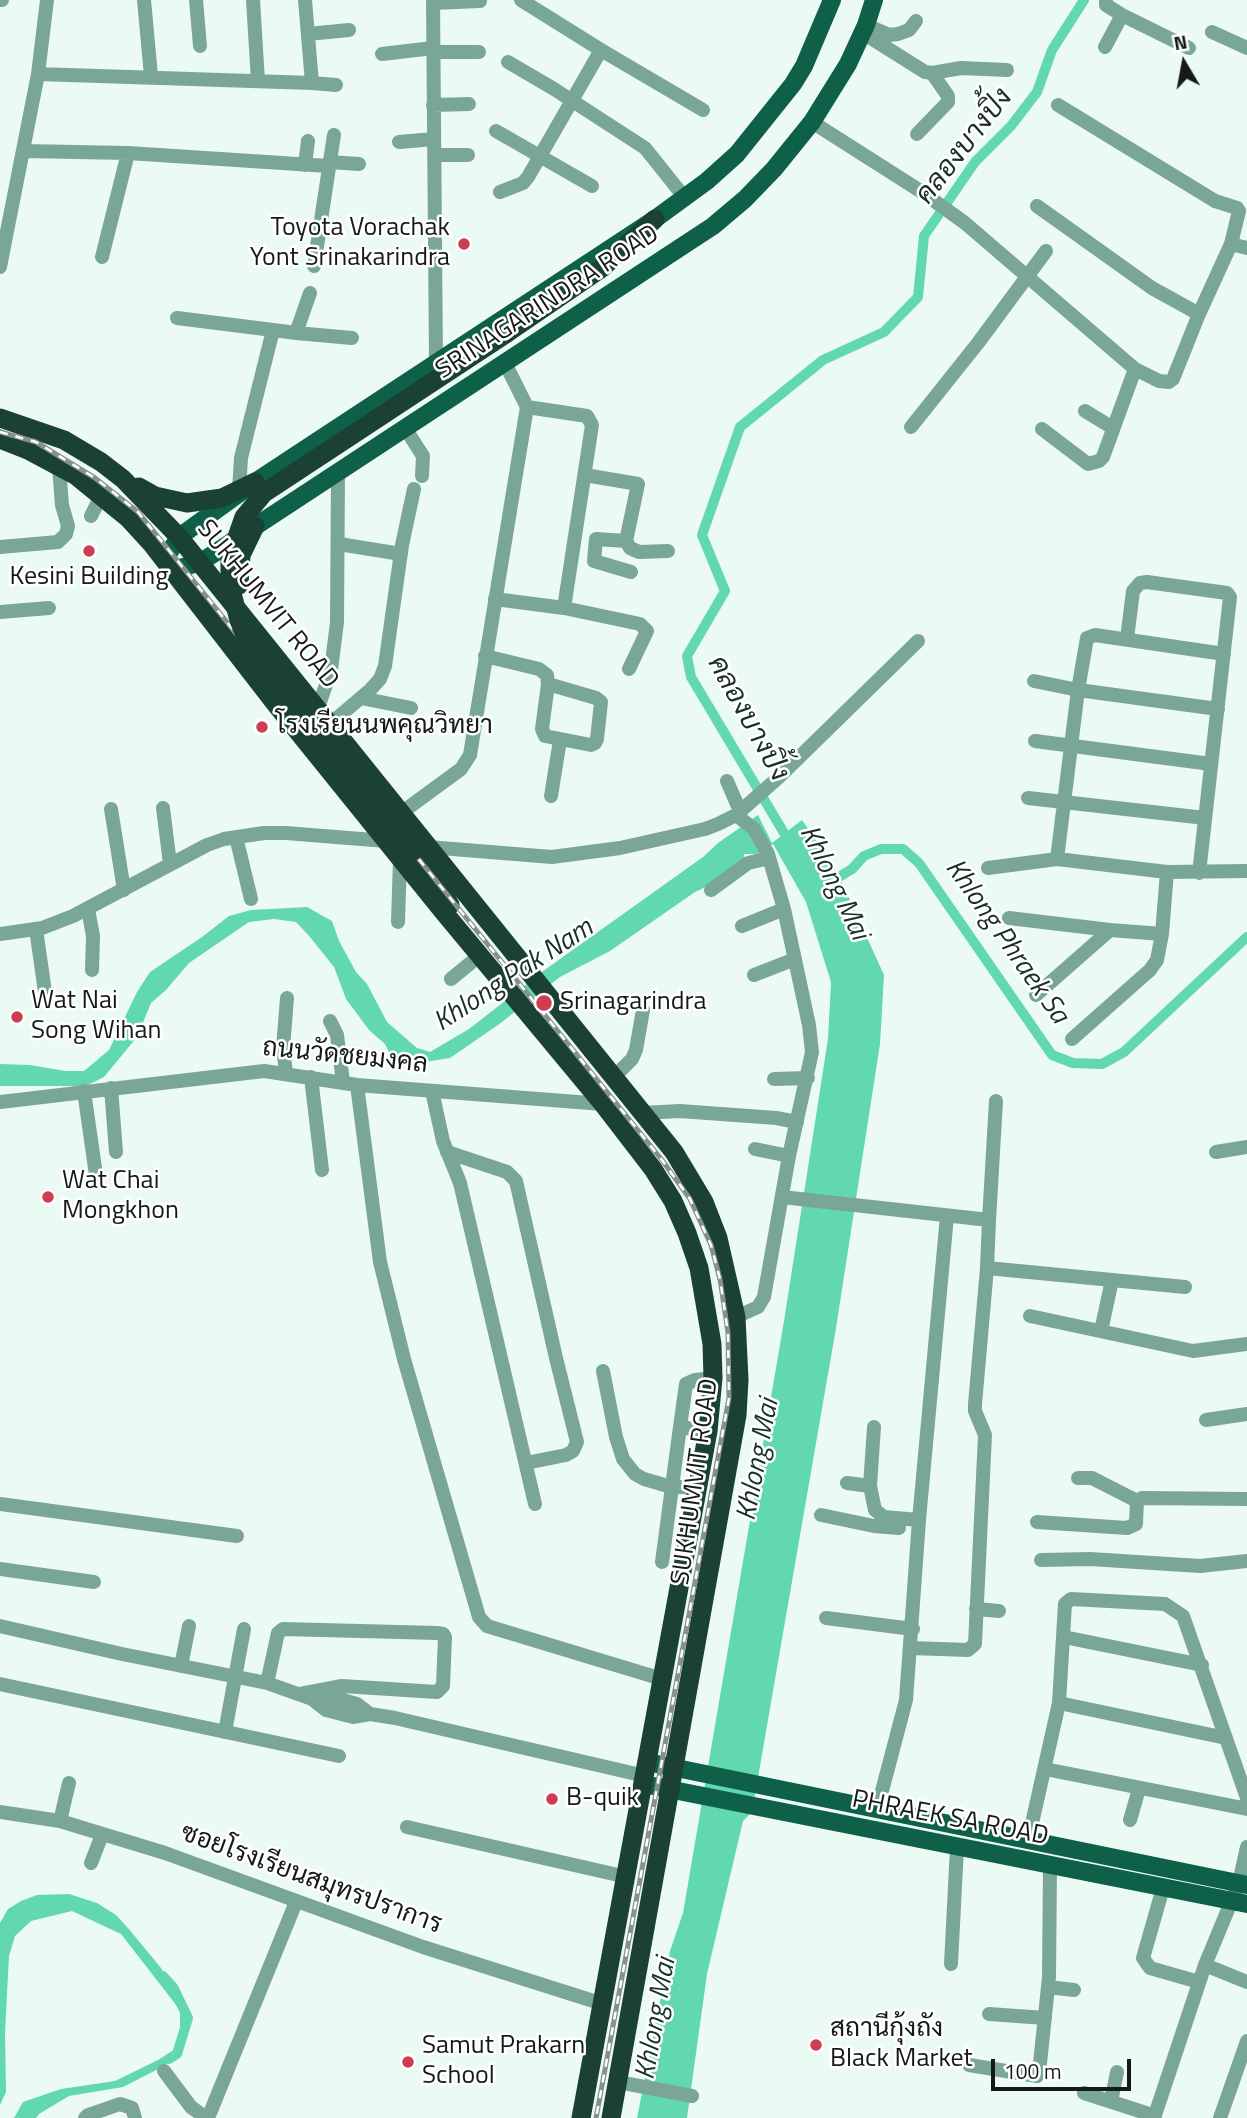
<!DOCTYPE html>
<html>
<head>
<meta charset="utf-8">
<style>
  body { margin:0 }
  #map { position:relative; width:1247px; height:2118px; overflow:hidden; background:#ecfaf4; font-family:"Titillium Web",sans-serif }
  canvas { display:block }
  .north { position:absolute; left:1149px; top:28px; width:70px; height:70px; -webkit-text-stroke:5px #fff; paint-order:stroke; rotate:350deg; font-size:19px; font-weight:700; line-height:28px; text-align:center; color:#151a17 }
  .north::after { content:''; display:block; margin:auto; width:24px; height:32px; background:#151a17; clip-path:polygon(50% 0,100% 100%,50% 72%,0 100%) }
  .scale { position:absolute; left:991px; top:2059px; width:140px; height:32px; box-sizing:border-box; border:4px solid #151a17; border-top:0; padding-left:9px; font-size:21px; line-height:24px; white-space:nowrap; color:#151a17; -webkit-text-stroke:5px #fff; paint-order:stroke }
</style>
</head>
<body>
<div id="map">
<canvas width="1247" height="2118"></canvas>
<div class="north">N</div>
<div class="scale">100 m</div>
</div>
<script>
const ctx = document.querySelector('canvas').getContext('2d');
ctx.lineJoin = 'round';
function fill(path, color) { ctx.fillStyle = color; ctx.fill(path, 'evenodd'); }
const shape = rows => new Path2D(rows.map(r => 'M' + r).join(''));
function trace(path, color, width, dash) { ctx.strokeStyle = color; ctx.lineWidth = width; ctx.lineCap = dash ? 'butt' : 'round'; ctx.setLineDash(dash || []); ctx.stroke(path); }
function label(font, color, halo, rows, align = 'center') {
  ctx.font = font + ' "Titillium Web",Sarabun,sans-serif'; ctx.lineWidth = 5; ctx.setLineDash([]); ctx.textBaseline = 'middle'; ctx.strokeStyle = halo; ctx.fillStyle = color; for (const [text, x, y, turn = 0] of rows) {
    ctx.save(); ctx.translate(x, y); ctx.rotate((+turn || 0) * Math.PI / 180); ctx.textAlign = isNaN(turn) ? turn : align; if (halo) ctx.strokeText(text, 0, 0); ctx.fillText(text, 0, 0); ctx.restore();
  }
}
fill(shape([
  [758,815,772,843,802,820,831,862,844,887,884,975,880,1044,836,1328,752,1812,743,1821,707,1974,687,2118,637,2118,670,1951,683,1913,784,1321,828,1039,831,982,806,902,773,844,757,854,744,854,743,865,718,881,695,892,610,951,560,977,498,1025,450,1058,419,1063,391,1056,385,1044,369,1030,346,999,334,967,310,937,296,922,274,919,249,922,189,963,166,990,151,1003,137,1037,104,1077,86,1086,0,1086,0,1064,30,1065,65,1071,84,1071,109,1050,137,992,150,972,202,937,229,916,251,910,307,907,332,921,339,941,356,972,367,984,387,1022,417,1048,430,1052,469,1029,546,969,703,857,718,843],
  [69,1894,97,1903,116,1915,128,1928,161,1968,188,2021,177,2054,166,2065,123,2087,69,2096,39,2114,36,2118,14,2118,23,2102,61,2089,115,2081,158,2060,174,2050,180,2032,180,2010,121,1934,72,1911,31,1921,15,1936,9,1956,5,2033,6,2092,0,2105,0,1923,8,1909,21,1901,37,1895]
]), '#62d8b0');
trace(shape([
  [790,843,691,677,687,656,725,591,702,535,740,427,823,360,884,332,918,297,924,236,975,162,1011,126,1037,92,1052,50,1084,0],
  [839,877,852,869,864,856,881,849,903,849,919,863,1052,1055,1073,1063,1102,1064,1124,1052,1247,937],
  [163,1976,173,1987,188,2018,177,2054,169,2059]
]), '#62d8b0', 10);
trace(shape([
  [0,0,2,0],
  [144,0,151,76],
  [196,0,200,46],
  [253,0,258,81],
  [433,0,436,362],
  [1106,0,1106,5,1122,15,1189,48],
  [433,3,480,1],
  [866,25,889,35,898,34,909,30,916,21],
  [1212,32,1247,48],
  [863,33,925,72,932,73,961,68,1007,70],
  [308,34,349,30],
  [1105,47,1122,15],
  [601,50,703,110],
  [433,52,479,52],
  [382,54,433,48],
  [508,62,554,89,645,148,685,198],
  [38,74,312,83,305,0],
  [312,83,336,85],
  [433,105,469,104],
  [812,122,922,192,965,223,1135,369,1159,381,1169,382,1173,379,1199,314,1231,244,1239,211,1237,208,1215,201,1058,105],
  [496,131,592,186],
  [917,134,948,102,948,96,932,73],
  [399,142,434,139],
  [24,151,128,153,328,166],
  [434,155,468,155],
  [329,162,359,164],
  [305,165,308,141],
  [500,192,523,183,528,177,601,50,521,0],
  [1037,206,1152,288,1199,314],
  [1231,244,1247,248],
  [102,257,128,153],
  [314,266,334,135],
  [0,267,38,74,47,0],
  [177,318,273,330,241,458,239,490],
  [273,330,296,333,310,293],
  [296,333,352,338],
  [527,407,587,416,592,425,564,608],
  [1085,411,1113,428],
  [911,427,978,343,1046,251],
  [405,428,423,456,422,476],
  [1042,429,1088,464,1099,461,1103,457,1135,369],
  [585,475,638,484,626,541,630,548,639,552,668,551],
  [91,516,101,496],
  [626,541,596,539,594,561,631,572],
  [339,544,401,554],
  [0,547,58,542,66,534,68,526,62,505,59,467],
  [495,599,564,608,640,624,647,631,629,669],
  [0,612,49,608],
  [1127,639,1133,591,1140,583,1147,582,1227,593,1230,597,1199,873],
  [485,656,539,669,547,675,548,684,542,729,545,736,591,745,595,743,597,739,601,702,596,698,548,684],
  [1034,681,1078,690,1218,709],
  [361,698,411,708],
  [318,708,331,670,337,622,338,471],
  [330,724,370,690,380,679,385,666,402,545,414,489],
  [1035,741,1211,764],
  [727,781,740,811],
  [551,796,560,740],
  [1028,798,1205,818],
  [163,808,170,864],
  [111,809,124,890],
  [401,813,461,769,470,755,527,407,505,363],
  [236,837,251,899],
  [428,847,552,857,620,848,705,829,718,824,736,815,779,777,918,641],
  [1057,859,1078,690,1087,638,1095,635,1224,654],
  [988,868,1057,859,1167,872,1247,871],
  [711,890,748,863,769,858],
  [88,909,93,936,92,970],
  [1009,918,1110,930,1162,934],
  [398,922,400,859],
  [742,926,784,909],
  [36,929,45,992],
  [0,934,42,928,73,916,207,845,224,839,264,833,286,833,386,841],
  [754,975,795,959],
  [451,979,479,956],
  [1036,995,1110,930],
  [330,1021,337,1035,343,1082],
  [1072,1039,1150,970,1157,960,1162,934,1167,872],
  [286,1073,283,1048,287,998],
  [311,1077,322,1170],
  [614,1077,632,1059,636,1050,643,1010],
  [774,1079,808,1078],
  [357,1085,380,1262,404,1359,479,1617,487,1626,662,1679],
  [111,1088,116,1152],
  [84,1091,96,1175],
  [432,1091,443,1141,460,1183,535,1504],
  [0,1102,264,1071,357,1085,603,1104],
  [642,1113,680,1111,776,1118,797,1122],
  [755,1149,789,1156],
  [447,1152,507,1172,516,1181,556,1358,577,1442,573,1451,566,1455,526,1463],
  [1216,1152,1247,1147],
  [782,1197,989,1220,987,1268,975,1404,975,1411,985,1435,975,1644,968,1650,911,1648],
  [989,1220,996,1101],
  [987,1268,1185,1287],
  [1030,1316,1193,1351,1247,1344],
  [736,1317,758,1307,764,1297,789,1156,812,1052,809,1025,784,909,768,854,754,829,736,815],
  [1101,1331,1112,1280],
  [603,1371,616,1437,623,1459,635,1474,644,1479,668,1486,696,1488],
  [1206,1420,1247,1414],
  [680,1427,686,1384,695,1380,713,1378],
  [874,1427,870,1486,875,1510,884,1517,919,1520],
  [1078,1478,1092,1478,1137,1501],
  [847,1483,870,1486],
  [0,1504,237,1536],
  [821,1515,874,1526,899,1528],
  [1037,1522,1127,1528,1136,1524,1137,1501,1142,1498,1247,1499],
  [1041,1560,1090,1559,1200,1566,1247,1561],
  [662,1562,680,1427,708,1431],
  [0,1569,94,1582],
  [976,1609,999,1611],
  [826,1618,913,1629],
  [0,1626,122,1654,267,1683,312,1699,326,1710,353,1717,370,1714,395,1718,645,1776],
  [1064,1637,1202,1665],
  [181,1666,189,1626],
  [267,1683,278,1633,283,1629,437,1633,443,1634,445,1637,443,1686,437,1692,342,1686,300,1694],
  [0,1684,339,1756],
  [312,1699,332,1697,357,1704,370,1714],
  [1059,1703,1226,1738],
  [225,1732,244,1629],
  [1045,1769,1247,1809],
  [877,1810,906,1700,919,1520,947,1216],
  [0,1812,60,1821,165,1853,423,1947,603,2004],
  [1130,1820,1139,1789],
  [60,1821,69,1783],
  [407,1827,627,1877],
  [1028,1841,1059,1703,1065,1604,1071,1599,1165,1604,1183,1616,1247,1798],
  [91,1863,102,1835],
  [1163,1888,1143,1958,1150,1968,1199,1982],
  [951,1964,957,1847],
  [1205,1965,1247,1982],
  [1048,1987,1074,1990],
  [989,2014,1045,2018],
  [969,2065,1037,2076,1039,2073,1049,1977,1050,1865],
  [164,2071,191,2107,206,2118],
  [618,2082,692,2096],
  [1084,2093,1155,2116],
  [1111,2102,1117,2072],
  [85,2118,88,2115,120,2104,132,2108,135,2118],
  [208,2118,296,1902],
  [1154,2118,1205,1965,1239,1883,1247,1847],
  [1220,2118,1247,2041]
]), '#7aa795', 14);
trace(shape([
  [165,559,179,537,255,482,655,219,707,181,737,154,793,84,804,66,832,0],
  [173,570,201,562,713,226,745,199,774,169,812,122,848,64,866,25,874,0],
  [647,1762,1247,1885],
  [643,1784,1247,1904]
]), '#0e6049', 18);
trace(shape([
  [507,333,602,268,655,219],
  [0,418,64,440,101,462,123,479,179,537,674,1152,704,1202,718,1238,736,1317,739,1380,737,1415,611,2118],
  [0,439,30,451,75,475,129,519,151,543,274,702,442,910,603,1104,653,1169,673,1201,687,1233,699,1268,712,1344,713,1378,708,1431,581,2118],
  [139,487,155,496,187,503,222,498,255,482],
  [239,585,241,555,255,526],
  [413,851,435,880,450,905]
]), '#1b4134', 19);
const rail = shape([
  [0,432,36,442,95,478,138,512,662,1160,690,1199,711,1245,720,1279,728,1333,729,1398,596,2118]
]);
trace(rail, '#87918c', 5);
trace(rail, '#fff', 2.5, [8]);
trace(shape([
  [413,851,264,667,246,638,239,620,230,586,230,557,244,517,264,493,507,333]
]), '#1b4134', 19);
for (const [x, y, r, color] of [
  [464,244,7,"#ce3d51"],
  [89,551,7,"#ce3d51"],
  [262,727,7,"#ce3d51"],
  [544,1003,9,"#ce3d51"],
  [17,1017,7,"#ce3d51"],
  [48,1197,7,"#ce3d51"],
  [552,1799,7,"#ce3d51"],
  [816,2045,7,"#ce3d51"],
  [408,2062,7,"#ce3d51"]
]) { const dot = new Path2D(); dot.arc(x, y, r, 0, 2 * Math.PI); ctx.fillStyle = color; ctx.fill(dot); trace(dot, '#fff', 2.5); }
label('26px', '#151a17', '#fff', [
  ["Toyota Vorachak",450,229,"right"],
  ["Yont Srinakarindra",450,259,"right"],
  ["Kesini Building",89,578,"center"],
  ["โรงเรียนนพคุณวิทยา",276,727],
  ["Wat Nai",31,1002],
  ["Song Wihan",31,1032],
  ["Srinagarindra",560,1003],
  ["Wat Chai",62,1182],
  ["Mongkhon",62,1212],
  ["B-quik",566,1799],
  ["สถานีกุ้งถัง",830,2030],
  ["Black Market",830,2060],
  ["Samut Prakarn",422,2047],
  ["School",422,2077]
], 'left');
label('26px', '#151a17', '#fff', [
  ["SRINAGARINDRA ROAD",548,303,-33],
  ["SUKHUMVIT ROAD",267,605,51],
  ["ถนนวัดชยมงคล",345,1057,6],
  ["SUKHUMVIT ROAD",696,1482,-82],
  ["PHRAEK SA ROAD",950,1819,11],
  ["ซอยโรงเรียนสมุทรปราการ",311,1880,20]
]);
label('italic 28px', '#1a2f27', '#fff', [
  ["คลองบางปิ้ง",965,147,-52],
  ["คลองบางปิ้ง",747,719,61],
  ["Khlong Mai",833,883,64],
  ["Khlong Phraek Sa",1006,942,55],
  ["Khlong Pak Nam",514,976,-33],
  ["Khlong Mai",759,1460,-79],
  ["Khlong Mai",657,2019,-80]
]);
</script>
</body>
</html>
